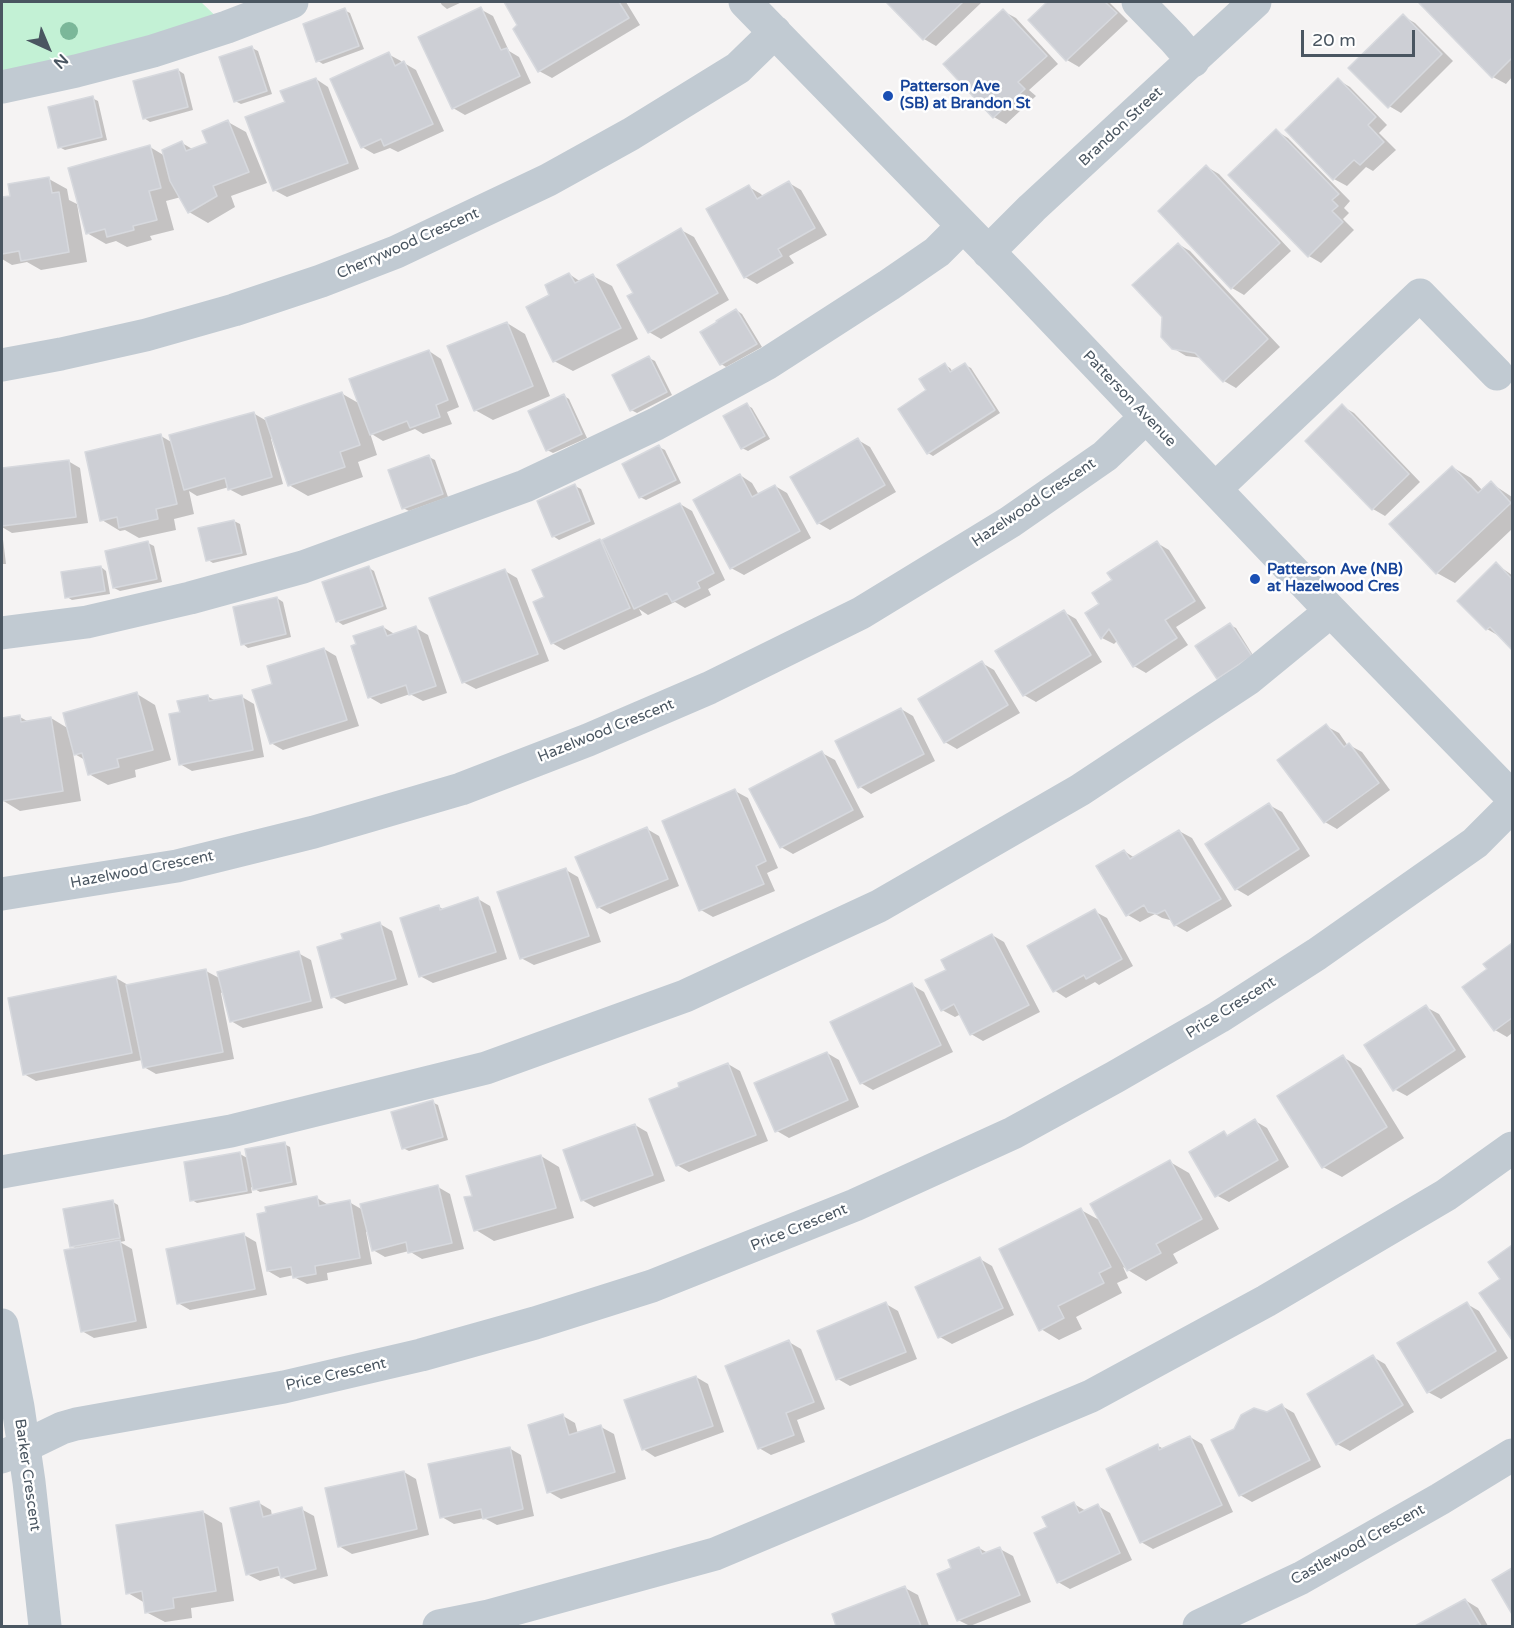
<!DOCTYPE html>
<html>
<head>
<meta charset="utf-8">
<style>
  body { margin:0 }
  #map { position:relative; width:1514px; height:1628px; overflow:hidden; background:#f5f3f3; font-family:"Varela Round",sans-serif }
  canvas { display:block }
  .frame { position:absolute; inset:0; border:3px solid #4a5661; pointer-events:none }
  .north { position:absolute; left:18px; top:18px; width:60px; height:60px; -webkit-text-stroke:4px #fff; paint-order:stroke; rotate:136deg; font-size:16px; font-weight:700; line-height:24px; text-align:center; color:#4a5661 }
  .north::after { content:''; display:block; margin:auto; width:21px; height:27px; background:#4a5661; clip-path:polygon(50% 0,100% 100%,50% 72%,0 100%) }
  .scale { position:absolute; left:1301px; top:30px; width:114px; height:27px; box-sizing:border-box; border:3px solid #4a5661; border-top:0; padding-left:8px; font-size:18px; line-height:21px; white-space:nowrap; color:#4a5661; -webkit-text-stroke:4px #fff; paint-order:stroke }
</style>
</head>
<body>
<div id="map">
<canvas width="1514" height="1628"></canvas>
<div class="frame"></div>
<div class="north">N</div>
<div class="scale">20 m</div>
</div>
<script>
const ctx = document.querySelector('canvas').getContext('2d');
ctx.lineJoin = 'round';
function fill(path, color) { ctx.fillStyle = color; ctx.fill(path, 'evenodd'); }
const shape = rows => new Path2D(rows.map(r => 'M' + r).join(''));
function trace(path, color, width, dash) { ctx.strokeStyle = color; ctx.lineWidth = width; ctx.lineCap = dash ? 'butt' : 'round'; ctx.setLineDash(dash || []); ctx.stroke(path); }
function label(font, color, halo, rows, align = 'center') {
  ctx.font = font + ' "Varela Round",sans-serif'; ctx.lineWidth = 5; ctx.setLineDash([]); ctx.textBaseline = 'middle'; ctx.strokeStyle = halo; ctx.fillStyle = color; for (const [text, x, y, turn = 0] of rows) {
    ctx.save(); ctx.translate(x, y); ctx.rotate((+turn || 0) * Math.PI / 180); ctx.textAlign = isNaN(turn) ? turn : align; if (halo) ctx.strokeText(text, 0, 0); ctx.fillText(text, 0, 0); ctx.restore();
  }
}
fill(shape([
  [2,2,201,2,227,27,2,87]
]), '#c3f1d5');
fill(shape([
  [440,2,462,2,447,9,442,5],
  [505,2,626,2,640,25,552,78,539,71,519,25],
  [888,2,982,2,936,46,924,39],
  [1050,2,1109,2,1128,21,1079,67,1067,60,1030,20],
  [1423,2,1512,2,1512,77,1506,84,1493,77,1421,3],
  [480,9,493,16,509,51,519,57,531,83,465,115,453,108],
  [344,10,350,13,364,49,323,64,318,61],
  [1003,11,1016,18,1058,64,1029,90,1036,96,1006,124,994,117],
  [1403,16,1415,23,1453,61,1401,113,1389,106],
  [252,48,258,51,272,94,241,104,235,101],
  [388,54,401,61,402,64,404,63,416,70,444,131,398,152,390,148,374,154,362,147],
  [178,70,184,74,193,110,150,122,144,118],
  [316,79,328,87,359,169,287,197,274,190,287,103],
  [1338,80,1350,87,1387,125,1379,133,1396,150,1373,171,1366,167,1347,186,1334,179,1287,130],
  [92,98,98,101,107,140,65,150,59,147],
  [228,122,246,132,267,183,231,196,235,207,208,223,189,212,181,197,166,201,174,230,150,236,152,240,127,247,116,241,106,244,87,233,150,147,165,156,182,143,194,150,209,144],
  [1276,131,1288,138,1350,201,1344,208,1349,213,1343,219,1354,230,1321,263,1309,256],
  [1207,167,1219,174,1291,251,1244,295,1232,288,1160,211],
  [49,179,67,189,69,200,77,204,87,262,41,270,27,262,12,265,2,259,2,199,12,197],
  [789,183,801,190,827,235,789,256,794,263,757,284,745,277,749,187,761,194,763,197],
  [681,230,694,237,729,300,661,339,649,332],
  [1178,244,1190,251,1280,347,1236,388,1224,381,1202,358,1186,356,1173,348],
  [569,274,581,282,593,276,612,286,638,339,573,371,554,361,551,296],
  [736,310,742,314,762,347,726,367,721,364],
  [507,323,525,334,550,396,493,420,475,410],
  [429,351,441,359,459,407,447,412,452,424,423,434,415,429,383,441,370,433,377,455,358,462,363,477,308,496,289,485,273,438,271,439,283,484,242,496,229,489,229,487,197,496,189,491,194,514,174,519,176,530,139,538,125,530,120,531,102,520,161,436,173,443,253,413,265,420,341,393,360,404],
  [649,358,655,361,672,395,637,413,631,410],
  [945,365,950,368,953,372,965,365,971,368,1000,413,933,456,928,453,928,391],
  [564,396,569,399,587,438,553,453,547,450],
  [747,405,752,408,770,439,748,451,742,448,725,417],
  [1342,406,1354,413,1420,482,1385,516,1373,509],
  [858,440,870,447,896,492,830,530,818,523],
  [659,447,665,450,681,483,646,500,640,497],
  [429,457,435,460,448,497,409,511,403,508],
  [68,461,80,468,88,523,12,533,2,527,2,470],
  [1452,467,1471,478,1483,491,1491,483,1512,497,1512,529,1455,583,1437,573],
  [740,475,752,483,759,495,775,486,787,493,811,538,744,575,731,568],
  [575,486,581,489,595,524,559,540,553,536],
  [680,504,692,511,725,580,708,589,711,595,685,608,675,602,648,615,639,609,642,615,564,650,552,643,546,597,600,541,605,544],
  [234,521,240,524,247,555,213,563,208,560],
  [2,531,6,564,2,564],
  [148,543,154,546,162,582,120,591,114,588],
  [1157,543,1169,550,1206,608,1176,627,1188,645,1146,673,1134,666,1118,640,1114,644,1102,638,1101,604,1114,581],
  [1496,564,1512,575,1512,648,1500,635,1499,636,1487,629],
  [101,567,106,571,110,594,72,600,67,597],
  [369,568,374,571,387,609,343,625,337,621],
  [505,571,517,578,549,661,476,689,463,682],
  [277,598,283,602,291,637,248,648,243,644],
  [1064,612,1076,619,1102,662,1036,702,1024,695,998,652],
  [1230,625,1236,628,1256,660,1224,682,1218,678],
  [383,627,396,635,416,628,428,635,447,693,423,701,410,694,381,704,369,697],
  [324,649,336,656,359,726,283,750,271,743,274,685],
  [982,663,994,670,1020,713,957,749,945,742],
  [137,694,155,705,171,760,135,770,136,777,108,785,89,774,85,760,73,753,81,801,20,811,2,800,2,719,20,717,29,722,51,718,69,729],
  [207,696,216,701,242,697,254,704,264,757,192,771,180,764,181,713],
  [901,709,913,716,935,761,871,794,859,786],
  [1326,726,1339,733,1348,746,1349,745,1362,752,1390,790,1337,829,1325,822],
  [822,753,835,760,864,817,793,854,781,847],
  [735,791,748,798,778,868,767,873,775,891,713,917,701,910],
  [1269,805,1282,812,1310,856,1248,896,1236,889],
  [647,829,659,836,679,886,610,914,598,907],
  [1179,831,1192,838,1232,906,1187,932,1175,925,1172,920,1170,920,1162,918,1155,914,1140,922,1128,915,1124,851,1135,858],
  [566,870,578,877,601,942,534,965,521,958],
  [478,899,490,906,507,959,433,983,420,976,438,906,444,910],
  [1094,911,1107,918,1133,966,1099,985,1095,982,1066,998,1054,990],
  [380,924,392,931,408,985,345,1004,333,997,345,940],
  [992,935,1004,942,1040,1012,983,1041,971,1034,961,1014,955,1017,942,1010,948,970],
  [1512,945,1512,1033,1507,1037,1495,1030,1489,969,1485,965],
  [298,953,311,960,323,1008,243,1028,231,1021,224,992,221,993,234,1059,156,1074,144,1067,142,1060,36,1081,24,1074,116,978,128,985,206,971,221,979],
  [912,985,924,992,953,1052,873,1090,861,1083],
  [1426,1007,1439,1014,1466,1057,1407,1096,1394,1089],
  [827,1053,839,1060,859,1107,789,1138,777,1131],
  [1343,1057,1361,1068,1404,1138,1342,1177,1323,1167],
  [728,1064,740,1071,768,1141,689,1172,677,1165,681,1088],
  [432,1102,438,1105,448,1140,409,1151,403,1148],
  [1255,1121,1267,1128,1289,1167,1229,1202,1216,1195,1224,1133,1229,1136],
  [635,1125,647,1132,665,1181,594,1207,582,1200],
  [284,1144,290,1147,297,1185,260,1192,251,1187,252,1193,197,1203,192,1200,240,1154,249,1159],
  [541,1156,559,1167,574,1218,494,1241,476,1230,473,1197],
  [1170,1162,1189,1173,1219,1229,1173,1254,1178,1263,1146,1281,1123,1267,1128,1278,1117,1283,1122,1293,1076,1317,1082,1329,1059,1340,1041,1329,1081,1210,1101,1221],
  [438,1187,450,1194,464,1249,422,1259,409,1251,385,1257,373,1250,368,1231,366,1232,372,1264,327,1273,328,1280,307,1284,294,1277,294,1275,280,1278,268,1271,317,1198,330,1206,349,1202,363,1210],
  [113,1202,118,1205,125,1241,120,1242,132,1249,147,1328,94,1338,82,1331,77,1249,71,1246],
  [244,1235,256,1242,267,1295,190,1310,178,1303],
  [1512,1247,1512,1338,1481,1294,1502,1279,1490,1263],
  [980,1259,992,1266,1014,1315,952,1344,940,1337],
  [886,1304,898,1311,917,1359,850,1386,838,1379],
  [1467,1304,1479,1311,1508,1358,1441,1399,1428,1392],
  [789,1342,801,1349,825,1409,797,1420,805,1442,771,1455,759,1448],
  [1373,1357,1385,1364,1414,1412,1350,1451,1337,1444],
  [696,1377,708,1384,724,1432,655,1457,643,1449],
  [1282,1406,1294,1413,1321,1467,1252,1502,1240,1495,1268,1414],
  [563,1416,575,1423,578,1434,601,1427,614,1434,626,1479,561,1499,549,1492],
  [1190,1437,1202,1444,1233,1512,1153,1549,1141,1542,1108,1469,1158,1446,1164,1449],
  [509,1448,521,1455,534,1516,497,1525,484,1518,454,1524,442,1517],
  [404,1472,416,1479,429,1535,352,1554,339,1546],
  [259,1503,271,1510,272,1516,301,1509,314,1516,328,1576,294,1584,282,1577,282,1575,260,1581,247,1574],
  [1074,1504,1086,1511,1098,1506,1110,1513,1132,1560,1070,1589,1058,1582,1049,1528],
  [203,1512,222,1523,234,1601,191,1608,192,1618,165,1622,146,1612,145,1603,128,1593],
  [979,1548,988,1553,1000,1549,1013,1556,1031,1602,970,1626,958,1620,953,1569],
  [1512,1570,1512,1611,1494,1580],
  [905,1588,918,1595,929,1626,838,1626,833,1615],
  [1465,1600,1478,1608,1488,1626,1418,1626]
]), '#0003');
const building = shape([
  [504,2,619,2,629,18,538,72,513,29,517,25,504,2],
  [886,2,963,2,923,40,886,2],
  [1047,2,1105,2,1117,13,1066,61,1028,20,1047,2],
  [1421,2,1512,2,1512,58,1492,78,1419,3,1421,2],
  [481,7,501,50,507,48,520,76,452,109,418,37,481,7],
  [345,8,359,46,316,62,303,24,345,8],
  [1003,9,1047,56,1018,82,1025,89,993,118,943,64,1003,9],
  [1403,14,1442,54,1388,108,1348,68,1403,14],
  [252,46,267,91,234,102,219,57,252,46],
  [389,52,395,66,404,61,433,124,384,146,381,139,361,148,330,79,389,52],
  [178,69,188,107,143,119,133,81,178,69],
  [316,78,348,163,273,191,245,117,285,102,280,91,316,78],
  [1338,78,1376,117,1368,125,1384,142,1360,165,1354,160,1333,180,1285,130,1338,78],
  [93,96,102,137,58,148,48,107,93,96],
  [228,120,249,172,213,186,217,196,188,213,170,181,162,150,182,141,186,151,207,143,202,131,228,120],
  [1276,129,1339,194,1332,200,1338,206,1332,211,1343,222,1308,257,1228,175,1276,129],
  [150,145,161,188,149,191,157,220,133,226,134,230,107,237,105,229,86,234,68,168,150,145],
  [1206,165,1280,243,1231,289,1158,211,1206,165],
  [49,177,52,193,59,192,69,252,21,261,19,251,2,254,2,197,10,196,8,184,49,177],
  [789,181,815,228,778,249,782,256,744,278,706,209,749,185,757,199,789,181],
  [681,228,718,293,648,333,627,296,633,293,617,265,681,228],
  [1178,243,1268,339,1223,382,1195,353,1172,349,1161,337,1162,317,1132,285,1178,243],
  [569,273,575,283,593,274,621,328,553,362,526,307,549,295,545,285,569,273],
  [736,309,757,344,720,365,700,332,717,322,716,321,736,309],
  [507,322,533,386,474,411,447,346,507,322],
  [429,350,448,400,436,405,440,417,410,428,407,421,370,435,349,379,429,350],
  [649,356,667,392,630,411,612,375,649,356],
  [945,363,950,372,965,363,995,410,927,454,898,409,926,390,919,379,945,363],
  [342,392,360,445,340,452,345,467,288,486,265,418,342,392],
  [564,394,582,434,546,451,528,411,564,394],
  [747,403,765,436,741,449,723,416,747,403],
  [1342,404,1409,474,1372,510,1305,441,1342,404],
  [254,412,272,477,228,490,225,478,184,490,169,435,254,412],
  [161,434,177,504,156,509,158,519,119,528,117,517,100,521,85,452,161,434],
  [858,438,885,485,817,524,790,477,858,438],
  [659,445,676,480,639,498,622,464,659,445],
  [429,455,443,494,402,509,388,470,429,455],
  [69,460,76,517,2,526,2,468,69,460],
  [1452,466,1478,493,1491,481,1511,503,1436,574,1389,524,1452,466],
  [740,474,752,497,775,485,800,531,730,569,693,500,740,474],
  [575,484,590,521,552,537,537,501,575,484],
  [680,503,714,573,697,582,700,588,672,602,667,593,634,609,602,540,680,503],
  [234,520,242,553,206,561,198,528,234,520],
  [600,539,630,608,551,644,533,602,544,597,532,570,600,539],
  [148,541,157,579,113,588,105,551,148,541],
  [1157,541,1195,601,1165,620,1177,638,1133,667,1109,629,1101,639,1085,613,1099,604,1092,593,1112,580,1107,573,1157,541],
  [1496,562,1512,579,1512,650,1490,627,1486,630,1457,601,1496,562],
  [101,566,105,591,65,598,61,572,101,566],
  [369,566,383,606,336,622,322,582,369,566],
  [505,569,538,654,462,683,429,598,505,569],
  [277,597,286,634,241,645,233,607,277,597],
  [1064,610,1091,655,1023,696,995,651,1064,610],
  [1230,623,1252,656,1217,679,1195,646,1230,623],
  [383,626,387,636,416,626,436,686,409,695,406,685,368,698,351,646,356,644,353,636,383,626],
  [324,648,347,720,270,744,252,690,272,684,267,666,324,648],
  [982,661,1008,705,944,743,918,699,982,661],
  [137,692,153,750,117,759,119,767,88,775,82,753,74,755,63,713,137,692],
  [208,695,209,701,242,695,253,750,179,765,169,714,180,712,177,701,208,695],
  [901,708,924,754,858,788,835,741,901,708],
  [20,715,21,722,51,717,63,791,2,801,2,718,20,715],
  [1326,724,1344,747,1349,743,1379,783,1324,823,1277,760,1326,724],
  [822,751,853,810,780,848,749,789,822,751],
  [735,789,766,861,756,866,764,884,699,911,662,821,735,789],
  [1269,803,1299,849,1235,890,1205,844,1269,803],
  [647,827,668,879,597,908,575,857,647,827],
  [1179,830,1221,899,1174,926,1165,910,1157,914,1148,912,1144,905,1126,916,1096,866,1124,850,1130,859,1179,830],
  [566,868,589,936,520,959,497,892,566,868],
  [478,897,496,952,419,977,400,918,439,905,440,910,478,897],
  [1095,909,1122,959,1086,979,1084,975,1053,992,1027,946,1095,909],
  [380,922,396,979,331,998,317,947,343,939,341,934,380,922],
  [992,934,1029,1005,970,1035,954,1004,941,1011,925,980,946,970,941,960,992,934],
  [1512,943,1512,1018,1494,1031,1462,987,1487,969,1483,964,1512,943],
  [299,951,311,1001,230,1022,217,972,299,951],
  [206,969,223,1052,143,1068,126,985,206,969],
  [116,976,132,1053,23,1075,8,998,116,976],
  [912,983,941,1045,860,1084,830,1022,912,983],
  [1426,1005,1455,1050,1393,1091,1364,1045,1426,1005],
  [827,1052,848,1100,775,1132,754,1083,827,1052],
  [1343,1055,1387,1127,1322,1168,1277,1096,1343,1055],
  [728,1063,756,1135,676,1166,649,1099,679,1087,678,1083,728,1063],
  [433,1100,443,1137,402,1149,391,1112,433,1100],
  [1255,1119,1278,1160,1215,1197,1189,1152,1224,1131,1227,1136,1255,1119],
  [635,1124,653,1175,581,1201,563,1150,635,1124],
  [285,1142,292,1182,253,1190,245,1149,285,1142],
  [240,1152,247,1191,190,1201,184,1162,240,1152],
  [541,1155,556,1208,474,1231,464,1197,472,1196,466,1176,541,1155],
  [1170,1160,1202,1219,1156,1244,1161,1253,1127,1271,1090,1204,1170,1160],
  [438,1185,452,1243,408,1253,406,1242,372,1251,360,1204,438,1185],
  [317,1196,319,1206,350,1200,360,1258,315,1266,316,1274,293,1278,291,1267,267,1271,257,1214,266,1212,265,1207,317,1196],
  [113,1200,120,1238,70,1247,63,1209,113,1200],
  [1081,1208,1111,1267,1099,1273,1104,1283,1058,1306,1064,1318,1039,1331,999,1249,1081,1208],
  [244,1233,255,1289,177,1304,166,1249,244,1233],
  [120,1240,136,1321,81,1332,64,1250,120,1240],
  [1512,1245,1512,1340,1479,1293,1500,1279,1488,1262,1512,1245],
  [980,1257,1003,1308,938,1338,915,1287,980,1257],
  [886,1302,906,1352,836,1380,817,1331,886,1302],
  [1467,1302,1496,1351,1427,1393,1397,1343,1467,1302],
  [789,1340,814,1402,786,1413,794,1435,758,1449,725,1366,789,1340],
  [1373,1355,1403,1405,1336,1445,1307,1394,1373,1355],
  [696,1376,713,1426,642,1450,624,1400,696,1376],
  [1282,1404,1310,1460,1239,1496,1211,1440,1234,1429,1241,1415,1254,1408,1267,1412,1282,1404],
  [563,1414,569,1435,601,1425,615,1472,547,1493,528,1425,563,1414],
  [1190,1436,1222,1505,1140,1543,1106,1469,1158,1444,1159,1450,1190,1436],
  [510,1447,523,1509,483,1519,481,1509,440,1518,428,1464,510,1447],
  [404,1471,417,1529,338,1547,325,1488,404,1471],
  [259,1501,263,1517,302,1507,316,1569,281,1578,278,1567,246,1575,230,1508,259,1501],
  [1074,1502,1079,1513,1098,1504,1120,1553,1057,1583,1034,1533,1047,1527,1042,1517,1074,1502],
  [203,1511,216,1591,173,1598,174,1608,145,1613,142,1591,126,1594,116,1525,203,1511],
  [979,1547,982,1554,1000,1547,1020,1595,957,1621,937,1574,951,1568,948,1560,979,1547],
  [1512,1568,1512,1614,1492,1580,1512,1568],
  [905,1586,921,1626,836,1626,832,1614,905,1586],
  [1465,1599,1481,1626,1415,1626,1465,1599]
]);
fill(building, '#cdcfd5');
trace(building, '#d7d9de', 1.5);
trace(shape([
  [745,2,1014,278,1331,611,1512,797],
  [1138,2,1174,39,1193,61],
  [2,87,76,71,153,51,227,27,292,2],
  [988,252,1032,208,1255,2],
  [2,365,61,354,146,335,234,310,321,281,396,252,548,180,631,134,738,68,775,32],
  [1216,488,1420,295,1497,374],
  [2,633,87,622,190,598,303,567,525,486,656,424,768,363,889,285,937,252,963,226],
  [2,894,177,866,314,832,461,789,588,740,709,688,861,613,1010,522,1105,456,1146,417],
  [2,1172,231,1131,486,1068,685,996,879,906,1080,790,1248,679,1331,611],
  [2,1325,18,1407,29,1482,45,1626],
  [2,1457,62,1428,76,1424,284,1387,421,1355,535,1323,652,1286,855,1205,1013,1133,1115,1077,1219,1017,1317,954,1475,843,1512,806],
  [439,1626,489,1616,715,1554,1091,1396,1266,1301,1446,1195,1512,1148],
  [1199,1626,1301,1578,1440,1499,1512,1455]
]), '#c1cad2', 33);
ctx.fillStyle = '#7bb799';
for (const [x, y] of [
  [69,31]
]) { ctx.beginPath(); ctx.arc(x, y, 9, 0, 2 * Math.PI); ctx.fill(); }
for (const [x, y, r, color] of [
  [888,96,6,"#1a4fb4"],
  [1255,579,6,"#1a4fb4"]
]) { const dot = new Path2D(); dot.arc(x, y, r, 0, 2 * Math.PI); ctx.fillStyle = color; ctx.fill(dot); trace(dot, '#fff', 2); }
label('bold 15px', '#164399', '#fff', [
  ["Patterson Ave",900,87],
  ["(SB) at Brandon St",900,104],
  ["Patterson Ave (NB)",1267,570],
  ["at Hazelwood Cres",1267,587]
], 'left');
label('15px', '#4a5661', '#fff', [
  ["Brandon Street",1121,127,-43],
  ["Cherrywood Crescent",408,244,-24],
  ["Patterson Avenue",1129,399,46],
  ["Hazelwood Crescent",1034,503,-34],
  ["Hazelwood Crescent",606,731,-22],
  ["Hazelwood Crescent",142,870,-11],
  ["Price Crescent",1231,1008,-32],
  ["Price Crescent",799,1228,-22],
  ["Price Crescent",336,1375,-13],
  ["Barker Crescent",27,1475,82],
  ["Castlewood Crescent",1358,1545,-29]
]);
</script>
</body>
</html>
